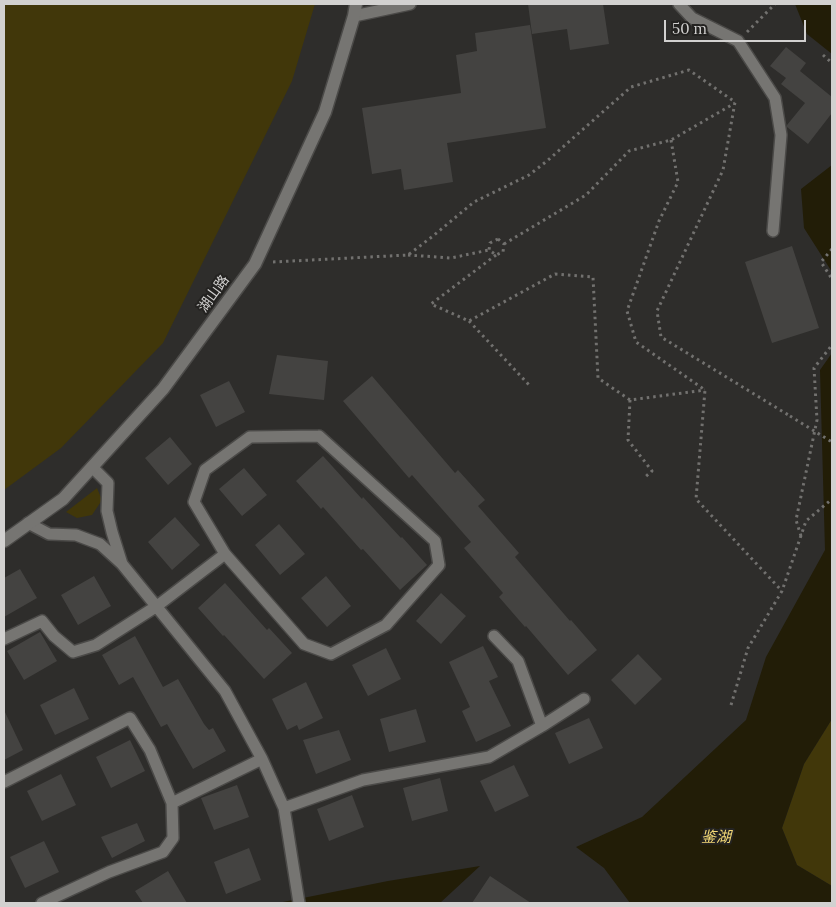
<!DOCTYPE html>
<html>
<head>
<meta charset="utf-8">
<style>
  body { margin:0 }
  #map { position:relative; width:836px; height:907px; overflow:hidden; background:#2e2d2b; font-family:Lora,serif }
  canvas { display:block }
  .frame { position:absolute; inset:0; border:5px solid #d2d1d0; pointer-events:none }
  .scale { position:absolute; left:664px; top:20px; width:142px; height:22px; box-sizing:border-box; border:2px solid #d2d1d0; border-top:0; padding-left:6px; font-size:15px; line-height:18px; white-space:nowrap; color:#d2d1d0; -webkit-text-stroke:4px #242321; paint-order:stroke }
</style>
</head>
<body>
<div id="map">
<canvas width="836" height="907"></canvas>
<div class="frame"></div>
<div class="scale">50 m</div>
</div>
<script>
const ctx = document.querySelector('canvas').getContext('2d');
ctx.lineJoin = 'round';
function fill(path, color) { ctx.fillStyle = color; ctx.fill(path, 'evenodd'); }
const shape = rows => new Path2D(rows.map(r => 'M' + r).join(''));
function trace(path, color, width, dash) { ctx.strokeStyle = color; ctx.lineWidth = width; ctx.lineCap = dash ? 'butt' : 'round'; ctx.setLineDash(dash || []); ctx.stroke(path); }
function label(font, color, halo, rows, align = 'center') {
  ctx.font = font + ' Lora,"Noto Sans SC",serif'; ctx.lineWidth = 4; ctx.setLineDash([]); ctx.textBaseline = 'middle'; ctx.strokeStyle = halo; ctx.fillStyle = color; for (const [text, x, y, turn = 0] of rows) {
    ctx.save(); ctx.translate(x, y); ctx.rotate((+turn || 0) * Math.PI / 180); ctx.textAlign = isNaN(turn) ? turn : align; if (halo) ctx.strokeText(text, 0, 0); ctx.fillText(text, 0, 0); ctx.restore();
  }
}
fill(shape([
  [4,4,315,4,292,81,163,343,61,448,4,490],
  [97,488,102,500,92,515,77,518,66,512],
  [832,719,832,886,797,865,782,828,804,764]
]), '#41370a');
fill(shape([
  [795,4,832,4,832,54,807,34],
  [832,165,832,272,804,228,801,189],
  [832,353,832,719,804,764,782,828,797,865,832,886,832,903,630,903,604,868,576,847,642,817,746,720,766,657,825,550,820,370],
  [480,866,440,903,278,903,388,881]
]), '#221d07');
fill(shape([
  [528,4,603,4,609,44,570,50,567,29,532,34],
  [530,25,546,128,447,143,453,182,404,190,401,169,372,174,362,108,461,93,456,55,477,51,475,33],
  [786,47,806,63,800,71,832,97,832,113,808,144,787,127,787,125,805,103,781,84,786,78,770,66],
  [792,246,819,328,772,343,745,262],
  [277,355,328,361,324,400,269,394],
  [372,376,455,473,458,470,485,500,478,506,519,553,515,557,570,621,571,620,597,650,568,675,526,626,525,627,499,597,503,593,464,548,471,542,412,475,409,478,343,401],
  [229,381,245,412,216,427,200,395],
  [170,437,192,464,168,485,145,458],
  [323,456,362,499,363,497,401,538,402,537,427,565,400,590,363,549,361,550,323,507,321,509,296,481],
  [244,468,267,495,242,516,219,489],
  [175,517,200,545,172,570,148,542],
  [279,524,305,554,280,575,255,545],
  [20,569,37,598,4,617,4,578],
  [94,576,111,606,78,625,61,595],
  [326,576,351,606,327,627,301,598],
  [225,583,267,630,269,628,292,653,264,679,224,635,223,636,198,608],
  [441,593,466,616,441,644,416,621],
  [40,632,57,661,24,680,7,651],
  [135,636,163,687,178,679,204,724,209,730,213,728,226,751,193,769,167,724,161,727,133,677,119,685,102,655],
  [483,646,498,677,489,681,511,726,476,742,462,711,470,707,449,662],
  [386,648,401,679,368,696,352,665],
  [638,654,662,679,635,705,611,680],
  [306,682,323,718,299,730,297,725,287,730,272,699],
  [74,688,89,719,55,735,40,705],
  [416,709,426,742,389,752,380,719],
  [4,710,23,750,4,760],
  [589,718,603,748,569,764,555,733],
  [339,730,351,760,316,774,303,740],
  [130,740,145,771,111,788,96,757],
  [514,765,529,796,495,812,480,781],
  [61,774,76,805,42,821,27,791],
  [440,778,448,811,412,821,403,788],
  [237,785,249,817,214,830,201,798],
  [352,795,364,827,329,841,317,809],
  [137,823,145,841,112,858,101,837],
  [44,841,59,872,25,888,10,857],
  [249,848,261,880,226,894,214,862],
  [168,871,187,903,143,903,135,891],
  [490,876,531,903,472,903]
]), '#444341');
const service = shape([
  [679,4,692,18,738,41,775,98,781,135,773,231],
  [354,16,410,4],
  [319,436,435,541,439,565,386,625,331,654,304,644,225,554,194,502,205,470,250,437,319,436],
  [28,523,49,534,76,535,100,544,122,564,112,532,107,511,108,483,92,467],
  [122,564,225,691,262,759,284,808,299,903],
  [494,636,518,661,542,726],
  [4,639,42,621,54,636,73,652,96,645,157,606,225,554],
  [4,782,130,718,150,750,172,803,173,838,163,852,109,872,42,903],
  [172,803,262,759],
  [284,808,363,780,489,757,542,726,584,699]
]);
const minor = shape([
  [4,541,63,499,163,389,255,264,325,112,354,16,356,4]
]);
trace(service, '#4b4a48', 14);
trace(minor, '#4b4a48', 15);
trace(shape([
  [747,32,775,4],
  [823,55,832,63],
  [671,140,678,182,659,221,627,311,636,342,705,390,696,499,782,591],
  [498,239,504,244,503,252,496,255,489,250,490,243,498,239],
  [504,244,586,195,629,151,671,140,735,103],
  [832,249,821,262,832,279],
  [408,255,451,258,489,250],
  [496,255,431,304,469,321,555,274,593,277,598,378,630,400,705,390],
  [273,262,408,255,433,236,474,202,529,175,547,161,631,87,689,70,735,102,723,170,657,311,661,337,790,416],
  [469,321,531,387],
  [630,400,628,440,652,471,644,478],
  [801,536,796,520,817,420,814,368,832,345],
  [731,705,748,648,782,591,806,521,832,499]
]), '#72716f', 3, [2.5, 4]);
trace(service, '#767572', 11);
trace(minor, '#767572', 12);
trace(shape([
  [790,416,832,442]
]), '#72716f', 3, [2.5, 4]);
label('14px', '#d2d1d0', '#242321', [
  ["湖山路",214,294,-54]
]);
label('italic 15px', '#f2d875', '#242321', [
  ["鉴湖",716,838]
]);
</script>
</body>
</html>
